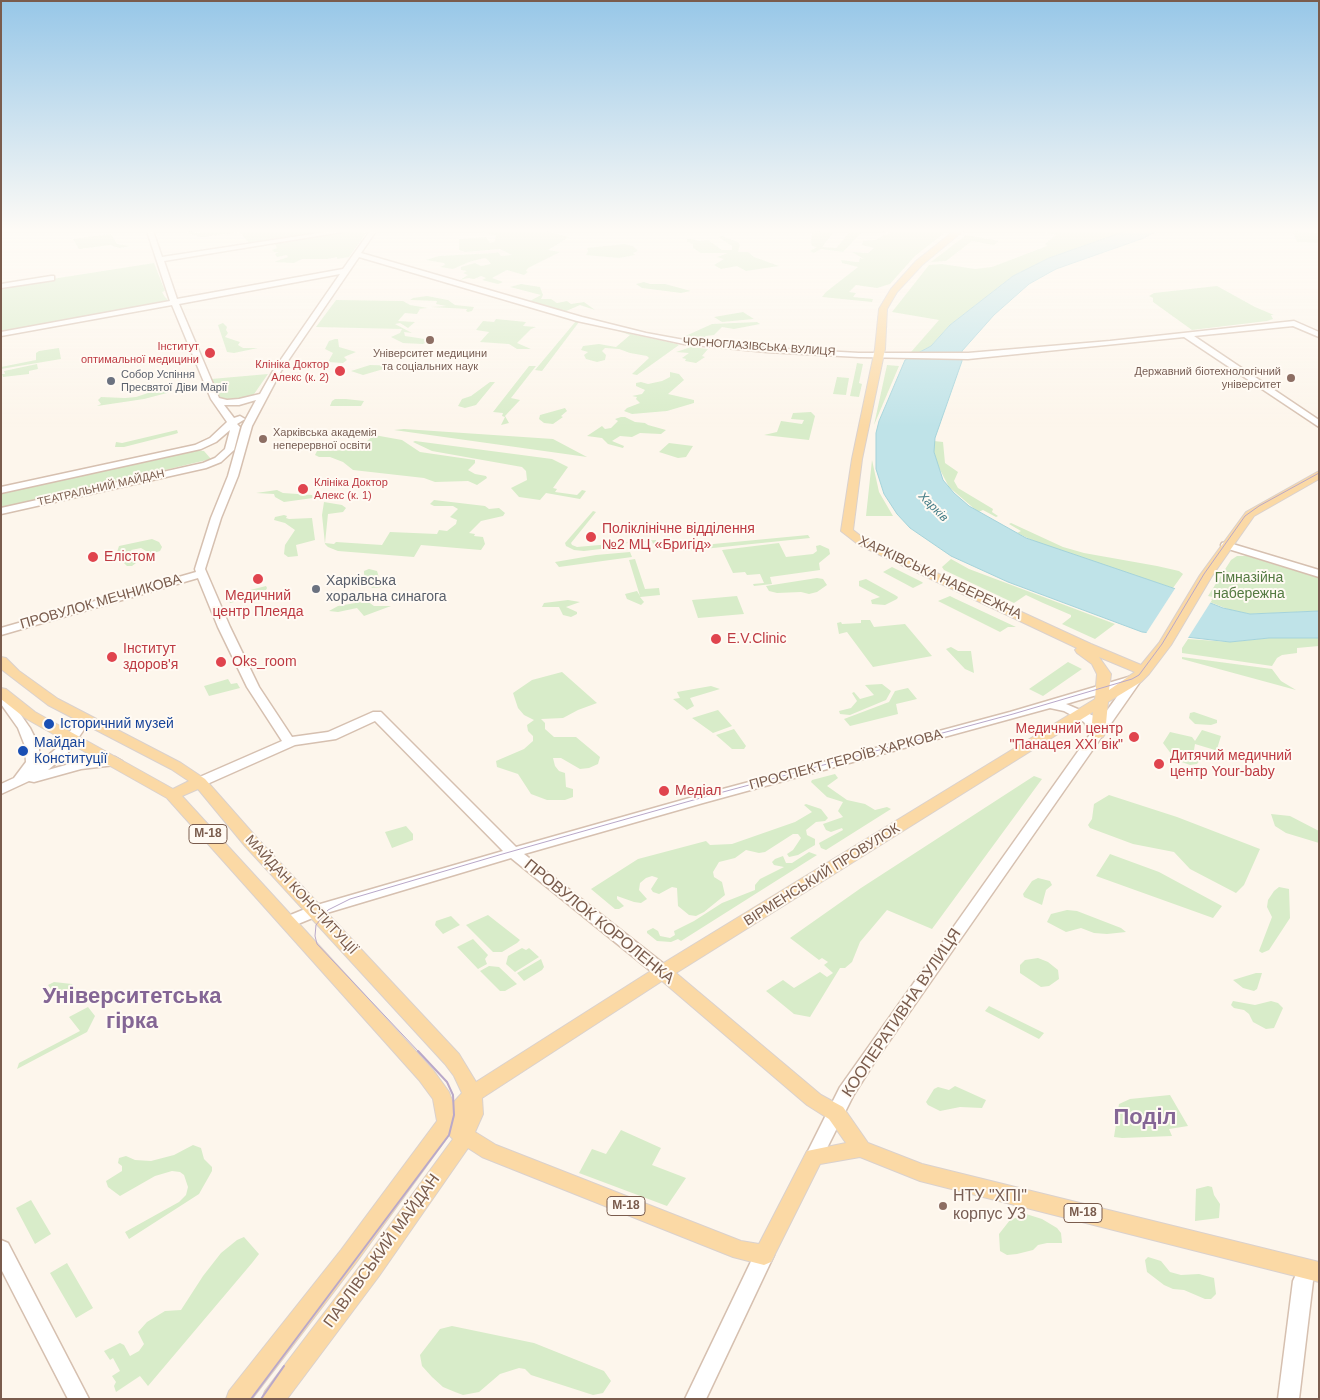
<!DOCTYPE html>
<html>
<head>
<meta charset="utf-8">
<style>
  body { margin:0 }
  #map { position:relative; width:1320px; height:1400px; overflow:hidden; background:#fdf6ec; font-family:Arial,sans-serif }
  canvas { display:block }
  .frame { position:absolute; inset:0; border:2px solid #7a5c4d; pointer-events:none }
</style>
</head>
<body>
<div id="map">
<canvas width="1320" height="1400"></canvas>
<div class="frame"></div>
</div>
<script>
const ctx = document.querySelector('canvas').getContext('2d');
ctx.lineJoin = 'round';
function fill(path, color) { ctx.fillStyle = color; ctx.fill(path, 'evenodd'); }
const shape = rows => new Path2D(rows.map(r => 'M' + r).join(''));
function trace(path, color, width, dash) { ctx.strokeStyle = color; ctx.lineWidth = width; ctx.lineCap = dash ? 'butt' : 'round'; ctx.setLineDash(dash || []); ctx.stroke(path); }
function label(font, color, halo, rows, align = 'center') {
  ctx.font = font + ' Arial,sans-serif'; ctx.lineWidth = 4; ctx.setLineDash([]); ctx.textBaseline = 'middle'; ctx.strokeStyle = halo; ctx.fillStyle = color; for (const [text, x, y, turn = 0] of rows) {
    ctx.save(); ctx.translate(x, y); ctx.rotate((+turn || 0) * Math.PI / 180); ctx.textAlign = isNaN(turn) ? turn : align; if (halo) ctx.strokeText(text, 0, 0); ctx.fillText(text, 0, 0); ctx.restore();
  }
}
fill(shape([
  [190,231,199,233,200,231,322,231,319,232,322,233,249,243,240,232,201,237,187,233],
  [351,231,362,231,366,233,349,257,337,259,337,257,327,259,302,259,294,263,274,262,288,257,287,255,277,257,275,254,279,252,274,252,272,250,277,248,275,244],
  [483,231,546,231,569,237,548,250,560,252,528,268,526,271,528,272,524,275,507,270,492,278,503,282,498,284,482,280,486,278,481,276,474,279,468,278,460,280,468,275,463,273,467,271,461,270,461,267,475,263,481,266,491,264,487,259,484,258,469,262,453,269,440,267,445,265,444,263,426,260,439,256,494,253,498,252,501,256,512,255,500,249,465,252,459,250,459,239,486,237,490,243,495,241,496,235,484,233],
  [812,231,834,232,822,247,836,248,851,231,863,231,843,252,821,249,814,253,810,251,817,247,812,246,811,243],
  [880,231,947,231,915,256,890,284,877,288,856,285,849,292,856,293,853,297,873,299,872,302,822,297,826,292,858,267,842,263,841,260,856,262,859,262,860,258,864,259,852,252,868,253,874,248,862,245,863,241,876,240,882,236,891,233],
  [1042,231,1126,231,1049,258,1013,276,950,325,931,346,920,352,909,352,911,352,939,320,892,312,929,265,942,264,975,269,992,267,1047,246,1045,244,1056,235],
  [1293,231,1319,233,1319,243,1297,242],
  [111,234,117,244,130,246,120,248,110,245,79,249,73,239],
  [966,235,999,241,994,245,972,241,946,261,931,262],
  [722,236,738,242,740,245,738,252,748,252,754,257,779,266,746,271,737,266,721,269,714,265,724,259,717,257,728,253,701,253,693,248,693,244,687,242,687,239,691,239,698,241,708,240,722,250,732,250,732,246,718,237],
  [624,244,633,246,638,251,633,253,635,255,619,258,586,255,588,251,587,248],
  [154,263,165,291,162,292,165,297,168,300,167,302,1,332,1,287],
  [644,282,650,284,665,284,691,291,681,293,642,288,636,284],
  [521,284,540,287,543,295,541,299,551,299,557,303,567,301,571,304,584,302,595,310,580,305,564,312,528,302,541,295,510,287],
  [1217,286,1255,307,1274,315,1271,315,1273,319,1267,321,1192,330,1153,302,1153,298,1149,296,1154,293],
  [427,296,448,300,455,305,474,307,472,311,468,312,466,311,467,309,431,307,446,306,436,304,437,301,410,300,413,298],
  [336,300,403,301,410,305,428,308,417,309,420,309,417,314,405,313,398,321,415,322,408,328,400,323,395,324,412,333,404,332,405,336,431,340,423,344,403,343,391,337,400,333,402,329,316,327],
  [743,312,754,319,722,322,714,317],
  [496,319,526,322,523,326,536,327,531,329,517,343,531,349,517,349,509,344,480,342,489,332,476,330,483,321,494,322],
  [576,321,579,322,542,371,535,370],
  [757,322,760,324,734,329,722,327,714,335,706,336,700,340,681,338,712,324],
  [223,323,227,327,226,330,228,333,225,337,240,342,238,345,243,348,258,348,234,353,227,352,218,325],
  [618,331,677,344,679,345,637,375,632,374,649,358,647,356,630,353,619,349,605,348,602,351,606,355,605,360,597,362,586,359,584,355,588,352,581,350,583,346,599,344,616,347,630,335],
  [335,339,338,339,339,347,356,352,344,357,347,360,343,363,328,362,333,353,325,349,329,341],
  [691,347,708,349,702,356,705,357,696,363,685,361,686,359,682,358,689,353,676,352],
  [59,348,61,359,1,369,1,367,36,360,36,353,39,351],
  [857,363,863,364,859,383,862,384,859,397,850,396],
  [37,364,38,369,29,371,29,374,3,377,2,374,5,374,4,371],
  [370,365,404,366,423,368,419,370,387,368,363,375,351,371],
  [887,365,899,366,874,425],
  [529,366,536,366,511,398,520,400,505,416,509,423,501,425,505,417,502,416,503,413,493,412],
  [670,372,679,374,684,380,668,394,694,400,694,403,667,411,632,414,624,411,627,408,640,403,636,399,637,397,632,396,642,394,645,390,636,386,636,383,641,382,648,384,662,381,670,377],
  [268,374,252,397,239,401,220,399,211,379],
  [837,377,849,378,846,395,833,394],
  [490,382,495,382,476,405,465,408,458,406,462,399,471,396],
  [166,387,170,387,172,390,167,393,144,399,97,406,101,404,98,400,101,397,125,398,136,397],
  [335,399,346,399,364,401,361,406,330,406,332,401],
  [565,408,567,411,561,416,563,417,553,424,544,423,539,419,540,415],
  [811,412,815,416,809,440,764,435,777,432,781,421,802,424,804,420,791,419,793,413],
  [621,417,625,417,635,422,645,423,648,425,666,430,661,434,640,433,632,437,620,436,612,441,624,446,623,448,608,444,602,438,587,436,602,426,605,429,611,428,618,421,615,419],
  [404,429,553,439,587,457,394,430],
  [177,430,178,433,175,434,124,447,115,447,116,442,122,443],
  [374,435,402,440,420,452,475,460,475,463,468,470,475,474,486,476,487,478,477,485,468,481,435,482,424,478,353,470,343,462,330,457,319,457,315,455,317,451,353,450,366,442],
  [415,441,552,459,568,467,553,488,557,489,555,492,577,495,582,490,586,491,580,499,546,493,540,500,519,497,511,488,527,480,526,471,522,467,432,451,413,442],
  [934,441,943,442,945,463,958,472,954,481,958,488,993,509,992,512,998,516,996,517,983,510,978,512,949,487,937,464,934,452],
  [669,443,693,446,686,457,678,458,659,452],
  [195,450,204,451,211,459,1,509,1,492],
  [872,460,879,492,893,516,866,516],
  [277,490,283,493,312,495,313,498,284,502,275,497,274,494,256,493],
  [434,500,485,506,489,509,499,508,505,513,503,516,481,521,469,533,475,534,474,536,483,537,485,544,481,550,421,545,414,557,338,551,328,547,325,544,322,515,324,502,342,505,346,508,343,512,328,514,325,543,334,544,336,542,382,545,390,532,437,534,439,530,447,531,456,524,457,520,450,517,458,509,453,506,434,506,430,504],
  [593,511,596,512,571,543,572,545,577,547,656,540,657,544,653,544,652,541,617,544,617,547,584,551,574,550,566,546,565,543],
  [284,515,287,516,286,518,289,519,312,518,315,540,296,545,298,556,288,557,284,554,285,545,295,530,285,523,274,520,275,517],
  [1011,523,1063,547,1084,553,1157,566,1179,571,1183,574,1173,588,1038,543,1017,533,1021,531,1009,524],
  [808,535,810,538,684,551,682,547],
  [152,539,159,542,162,547,160,551,151,554,141,548,131,550,136,563,132,566,127,566,116,555,119,546],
  [779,543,786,557,813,554,817,551,816,546,820,545,829,549,830,554,819,563,820,570,770,577,772,584,754,586,753,584,764,583,760,574,747,575,745,572,733,573,722,550],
  [630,552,632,557,559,567,555,562,596,555],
  [1237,556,1247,556,1319,578,1319,611,1250,614,1230,610,1210,602,1213,597,1208,596,1231,560],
  [635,559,645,589,659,588,660,595,640,597,644,602,641,605,627,599,625,594,637,591,640,596,629,560],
  [951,559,969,569,1115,624,1095,639,1062,624,1071,617,1071,615,1043,603,1026,595,1014,603,944,570,942,567],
  [892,567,922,582,923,583,913,588,883,572],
  [369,569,377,571,382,587,372,588,368,583,364,574,364,571],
  [817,578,823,579,827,585,817,592,809,594,801,592,777,593,769,591,766,586],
  [866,579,895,595,898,597,897,599,885,605,872,604,871,600,880,597,859,586,859,581],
  [266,586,267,588,266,590,240,597,234,602,230,603,226,596],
  [737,596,744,614,698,618,692,600],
  [950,596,956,599,1016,627,1008,627,1000,632,938,601],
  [568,600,580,602,566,607,577,612,577,614,571,617,563,615,559,607,542,607,544,603],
  [367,601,374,606,391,606,364,616,357,608,338,612,329,611,338,606],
  [861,620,870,620,874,627,905,624,932,656,873,667,847,632,839,634,837,623,841,622,842,624,861,623],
  [1269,638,1319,638,1319,646,1297,648,1297,653,1282,655,1277,658,1272,666,1182,653,1182,648,1188,639,1230,642],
  [951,647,958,651,971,651,974,673,965,669,946,649],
  [1182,657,1272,669,1281,681,1296,690,1182,659],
  [1068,662,1082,669,1043,696,1029,689],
  [562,672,597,703,578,710,563,718,541,719,545,723,545,729,554,737,576,737,600,757,598,764,589,768,580,769,561,758,553,758,555,766,559,771,565,773,566,787,573,789,573,797,565,800,547,800,531,794,518,774,497,767,496,761,524,749,533,741,533,736,528,731,527,725,534,720,524,715,518,708,513,693,532,680],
  [228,679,231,684,237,683,240,688,209,696,204,686],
  [882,684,891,691,886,700,850,715,840,714,839,711,851,708,857,701,852,693,854,692,860,699,874,695,865,685],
  [711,686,720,689,690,698,694,706,687,710,673,699,680,698,677,692],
  [908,688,917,699,896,704,898,714,850,726,844,719,889,702,895,691],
  [718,710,732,726,713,733,692,718],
  [1194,712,1217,720,1217,723,1211,725,1195,724,1189,718,1190,713],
  [734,729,746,746,744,749,732,749,716,735],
  [1202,730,1221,736,1217,749,1215,750,1195,744,1194,750,1202,758,1197,764,1190,765,1179,761,1172,755,1163,743,1170,732,1192,737,1195,741],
  [835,774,838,778,827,786,847,800,865,804,875,810,887,807,891,809,826,850,821,848,819,843,843,830,842,828,831,832,826,830,823,824,843,817,838,811,843,802,827,797,811,782,812,780],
  [1034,776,1042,779,932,929,887,910,860,942,852,962,845,968,840,968,810,1017,794,1014,766,991,783,980,794,988,820,972,827,977,833,973,824,965,828,962,822,958,819,960,790,938,861,888],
  [1109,795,1177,817,1260,849,1244,885,1236,893,1190,869,1174,852,1133,844,1090,828,1088,825,1092,819,1094,804],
  [806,804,821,809,828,818,825,821,816,822,806,830,807,835,815,839,815,845,798,855,789,857,787,854,793,850,801,838,798,834,793,834,765,852,759,853,746,850,735,858,719,862,713,872,714,877,722,882,725,895,704,912,696,916,689,915,678,906,677,888,672,887,659,894,653,892,651,889,658,878,652,876,646,878,640,883,639,890,647,899,641,903,634,902,617,896,617,899,624,906,619,909,615,909,591,889,638,859,706,841,710,845,732,844,795,822,812,812,804,805],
  [1271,814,1290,816,1319,831,1319,843,1286,833,1275,826],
  [406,826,413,834,413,840,392,848,385,832],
  [809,852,817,855,681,941,678,939,671,942,657,941,647,933,647,931,653,928,658,931,660,936,670,938,675,935,674,931,694,921,722,903,755,890,755,885,760,879,784,867,774,865,772,862,775,859,783,856,786,863,792,863],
  [1110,854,1159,872,1222,906,1213,918,1096,876],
  [1038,878,1050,881,1052,885,1046,890,1042,905,1024,897,1023,894,1032,881],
  [1279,887,1289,889,1290,918,1269,950,1262,953,1259,951,1272,917,1267,907,1268,900,1274,891],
  [1067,910,1077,911,1121,928,1126,932,1107,934,1094,933,1081,928,1066,932,1047,922,1051,914],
  [488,915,520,940,517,943,502,952,493,952,466,925],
  [451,916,460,925,443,934,435,925,436,921],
  [473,939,488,955,485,959,487,964,478,969,457,947],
  [522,948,526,950,529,948,539,957,515,972,506,964,508,956],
  [1038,958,1048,962,1058,970,1059,979,1049,986,1041,987,1020,973,1020,965,1025,960],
  [541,959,544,967,542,970,524,981,517,973],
  [489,966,499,967,517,984,505,991,500,991,480,971],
  [1256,973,1262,973,1257,989,1254,991,1243,988,1233,980],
  [54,982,72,984,77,991,61,999,58,999,48,985],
  [1233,1001,1255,1005,1271,1001,1278,1003,1283,1008,1274,1028,1266,1029,1253,1022,1249,1014,1244,1010,1234,1008,1231,1005],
  [989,1006,1044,1033,1039,1039,985,1011],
  [88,1007,95,1016,87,1032,17,1069,19,1063,80,1031,69,1017],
  [955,1086,986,1100,982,1108,960,1107,940,1111,928,1105,926,1102,934,1089,938,1087,949,1090],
  [1170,1095,1188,1126,1169,1129,1172,1136,1122,1138,1114,1137,1119,1104,1130,1099],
  [621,1130,661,1148,652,1165,686,1178,667,1206,579,1173,592,1149,606,1154],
  [193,1145,201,1148,204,1159,212,1167,212,1171,199,1194,129,1239,125,1232,179,1202,186,1195,188,1187,184,1175,180,1172,172,1171,155,1176,120,1196,108,1187,106,1181,122,1171,122,1166,118,1163,119,1158,126,1156,135,1160,151,1161,174,1155],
  [1208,1186,1212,1187,1214,1195,1220,1204,1219,1218,1195,1221,1196,1189],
  [31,1200,51,1234,35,1244,16,1208],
  [1026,1214,1042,1219,1057,1228,1061,1233,1062,1243,1047,1243,1038,1245,1033,1250,1017,1254,1007,1255,1000,1251,999,1234,1010,1220],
  [244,1237,259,1254,252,1263,148,1386,140,1376,116,1392,114,1386,116,1382,112,1376,120,1371,113,1358,110,1360,104,1351,120,1343,124,1345,130,1356,139,1351,144,1344,138,1332,147,1322,165,1311,181,1310,203,1276,221,1253,237,1240],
  [1148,1257,1161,1261,1170,1272,1181,1275,1199,1274,1214,1278,1216,1294,1211,1299,1205,1299,1184,1290,1173,1289,1164,1285,1147,1272,1145,1260],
  [67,1263,93,1308,76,1318,50,1273],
  [452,1326,534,1343,604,1371,611,1381,603,1393,593,1395,531,1375,525,1369,519,1368,500,1374,479,1392,463,1395,455,1392,443,1387,432,1377,422,1366,420,1355,440,1329]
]), '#d8ecc9');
const water = shape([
  [1126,231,1157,231,1144,238,1056,269,1029,284,994,315,962,351,962,361,935,438,934,452,943,480,954,493,969,506,1026,538,1173,588,1223,608,1250,614,1319,611,1319,638,1269,638,1230,642,1142,632,1008,582,951,556,910,528,897,514,884,494,876,469,876,433,879,421,905,360,931,346,950,325,1013,276,1049,258,1126,231]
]);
fill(water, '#bfe3e8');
trace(water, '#a5d3da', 1);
fill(shape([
  [1176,587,1212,600,1186,641,1145,635]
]), '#fdf6ec');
const secondary = shape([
  [147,231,153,231,162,257,332,231,348,231,164,261,177,299,343,269,370,231,376,231,361,253,582,317,646,333,684,340,767,348,859,353,968,353,1110,341,1294,321,1319,332,1319,337,1293,326,1194,336,1319,420,1319,427,1184,337,968,359,859,357,767,352,684,344,577,321,359,257,281,371,252,426,238,476,221,518,205,569,230,627,259,687,292,737,328,732,373,712,381,712,516,847,693,797,1010,712,1132,676,1140,676,1142,679,874,1063,853,1096,820,1162,814,1165,808,1162,805,1157,840,1087,1091,733,1084,722,1064,711,1050,708,703,803,524,854,669,968,671,972,669,976,663,978,657,976,511,858,320,915,293,926,288,927,283,926,280,922,283,918,310,907,503,851,375,721,336,739,295,745,205,785,195,785,193,782,195,779,282,741,247,687,218,627,198,578,1,635,1,628,196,572,195,569,211,518,228,476,242,426,256,400,239,405,224,405,234,418,240,416,245,419,237,424,240,427,234,450,221,462,206,468,1,514,1,508,203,463,215,458,225,449,230,430,216,442,201,449,1,493,1,487,195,445,210,438,227,422,211,399,172,305,1,336,1,332,170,301,147,231],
  [340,274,273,371,260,394,239,399,227,400,219,398,179,304,340,274],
  [1124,687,1098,723,1094,716,1066,704,1124,687],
  [51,276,54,276,54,280,1,288,1,284,51,276],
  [1226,542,1319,570,1319,577,1222,547,1221,545,1222,543,1226,542],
  [1,691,5,692,30,728,39,746,39,763,57,748,71,730,75,712,79,711,85,715,86,723,83,731,67,754,48,770,80,761,115,757,122,761,115,765,81,769,34,782,29,781,1,794,1,784,14,778,26,762,25,746,18,728,1,704,1,691],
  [1,1240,8,1243,89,1399,68,1399,1,1269,1,1240],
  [764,1246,771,1249,774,1255,706,1399,685,1399,757,1249,764,1246],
  [1308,1261,1315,1264,1318,1270,1313,1281,1299,1399,1278,1399,1293,1281,1301,1264,1308,1261]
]);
const primary = shape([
  [954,231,963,231,922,265,897,292,887,309,885,349,862,459,853,530,867,541,1091,644,1141,665,1159,643,1200,575,1246,512,1319,471,1319,479,1254,516,1212,576,1171,645,1149,674,1141,682,1108,702,1105,734,1103,737,1098,738,1093,737,1091,734,1093,712,676,973,821,1095,843,1107,868,1143,922,1164,1319,1262,1319,1282,920,1181,860,1157,820,1164,771,1262,764,1265,733,1257,482,1157,468,1148,379,1276,287,1399,262,1399,265,1391,363,1262,453,1139,449,1135,355,1264,252,1399,226,1399,229,1391,341,1250,437,1121,433,1099,419,1080,167,798,25,718,1,699,1,688,6,689,35,712,173,789,189,781,171,769,48,705,1,669,1,657,6,658,19,671,58,699,181,763,205,779,257,838,459,1054,476,1082,657,967,1095,699,1097,674,1092,664,1077,653,1075,650,1077,648,859,545,841,531,852,459,875,349,879,309,891,289,916,261,954,231],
  [1099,657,1135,672,1109,690,1111,674,1099,657],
  [198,789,245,846,445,1064,454,1076,462,1093,453,1103,449,1092,433,1070,182,796,198,789],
  [662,981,807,1105,829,1119,846,1143,807,1151,759,1244,741,1241,496,1145,475,1132,483,1114,482,1098,662,981]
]);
trace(secondary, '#d6c0b0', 3);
trace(primary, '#dad1cd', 2);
fill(secondary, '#fff');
fill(primary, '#fbd9a5');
trace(shape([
  [419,1052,317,944,315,936,316,925,328,910,350,899,499,855,697,799,1013,714,1132,679,1139,675,1162,644,1204,574,1245,516,1259,506,1319,473]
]), '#b9a8c9', 1);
trace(shape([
  [251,1399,449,1135,454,1115,453,1095,447,1082,418,1051],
  [261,1399,284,1366]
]), '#b9a8c9', 2);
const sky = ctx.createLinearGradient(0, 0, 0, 427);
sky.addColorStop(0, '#97c7e8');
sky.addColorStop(0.54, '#fefbf6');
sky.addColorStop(1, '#fefbf600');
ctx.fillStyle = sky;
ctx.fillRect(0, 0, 1320, 427);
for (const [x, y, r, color] of [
  [430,340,5,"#8d6e63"],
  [210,353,6,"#e0444e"],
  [340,371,6,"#e0444e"],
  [1291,378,5,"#8d6e63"],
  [111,381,5,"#6b7280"],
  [263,439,5,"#8d6e63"],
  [303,489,6,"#e0444e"],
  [591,537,6,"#e0444e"],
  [93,557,6,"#e0444e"],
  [258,579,6,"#e0444e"],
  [316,589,5,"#6b7280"],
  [716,639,6,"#e0444e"],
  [112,657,6,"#e0444e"],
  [221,662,6,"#e0444e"],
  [49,724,6,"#1a4fb4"],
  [1134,737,6,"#e0444e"],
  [23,751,6,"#1a4fb4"],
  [1159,764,6,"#e0444e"],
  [664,791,6,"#e0444e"],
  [943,1206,5,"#8d6e63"]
]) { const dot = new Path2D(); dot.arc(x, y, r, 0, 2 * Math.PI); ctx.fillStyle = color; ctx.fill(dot); trace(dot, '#fffaf3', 2); }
label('11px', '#be3a42', '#fffaf3', [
  ["Інститут",199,347],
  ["оптимальної медицини",199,360],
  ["Клініка Доктор",329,365],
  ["Алекс (к. 2)",329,378],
  ["Клініка Доктор",314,483,"left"],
  ["Алекс (к. 1)",314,496,"left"]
], 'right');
label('11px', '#7a5c4d', '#fffaf3', [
  ["ЧОРНОГЛАЗІВСЬКА ВУЛИЦЯ",759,347,4],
  ["ТЕАТРАЛЬНИЙ МАЙДАН",101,488,-13]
]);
label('11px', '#785e54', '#fffaf3', [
  ["Університет медицини",430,354],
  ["та соціальних наук",430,367],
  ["Державний біотехнологічний",1281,372,"right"],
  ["університет",1281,385,"right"],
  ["Харківська академія",273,433,"left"],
  ["неперервної освіти",273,446,"left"]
]);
label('11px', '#5b616d', '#fffaf3', [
  ["Собор Успіння",121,375],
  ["Пресвятої Діви Марії",121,388]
], 'left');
label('italic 12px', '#437c86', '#fffaf3', [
  ["Харків",933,507,45]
]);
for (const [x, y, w] of [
  [208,834,38],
  [626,1206,38],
  [1083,1213,38]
]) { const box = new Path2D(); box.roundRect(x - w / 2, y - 9.5, w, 19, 4); ctx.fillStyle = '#fffaf3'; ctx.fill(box); trace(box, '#7a5c4d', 1); }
label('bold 12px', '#7a5c4d', null, [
  ["М-18",208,834],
  ["М-18",626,1206],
  ["М-18",1083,1213]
]);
label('14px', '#be3a42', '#fffaf3', [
  ["Поліклінічне відділення",602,529],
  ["№2 МЦ «Бригід»",602,545],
  ["Елістом",104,557],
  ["Медичний",258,596,"center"],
  ["центр Плеяда",258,612,"center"],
  ["E.V.Clinic",727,639],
  ["Інститут",123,649],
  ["здоров'я",123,665],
  ["Oks_room",232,662],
  ["Медичний центр",1123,729,"right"],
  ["\"Панацея XXI вік\"",1123,745,"right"],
  ["Дитячий медичний",1170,756],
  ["центр Your-baby",1170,772],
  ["Медіал",675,791]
], 'left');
label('14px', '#7a5c4d', '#fffaf3', [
  ["ХАРКІВСЬКА НАБЕРЕЖНА",940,578,25],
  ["ПРОВУЛОК МЕЧНИКОВА",101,602,-16],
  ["ПРОСПЕКТ ГЕРОЇВ ХАРКОВА",846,760,-15],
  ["ВІРМЕНСЬКИЙ ПРОВУЛОК",822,875,-32],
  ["МАЙДАН КОНСТИТУЦІЇ",301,895,47]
]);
label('14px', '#537a41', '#fffaf3', [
  ["Гімназійна",1249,578],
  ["набережна",1249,594]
]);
label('14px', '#5b616d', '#fffaf3', [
  ["Харківська",326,581],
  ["хоральна синагога",326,597]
], 'left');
label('14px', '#164399', '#fffaf3', [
  ["Історичний музей",60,724],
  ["Майдан",34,743],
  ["Конституції",34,759]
], 'left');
label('16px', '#7a5c4d', '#fffaf3', [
  ["ПРОВУЛОК КОРОЛЕНКА",599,922,39],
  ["КООПЕРАТИВНА ВУЛИЦЯ",902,1013,-56],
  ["ПАВЛІВСЬКИЙ МАЙДАН",382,1251,-54]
]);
label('16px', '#785e54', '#fffaf3', [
  ["НТУ \"ХПІ\"",953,1197],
  ["корпус У3",953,1215]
], 'left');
label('bold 22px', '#846695', '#fffaf3', [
  ["Університетська",132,997],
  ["гірка",132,1022],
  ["Поділ",1145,1118]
]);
</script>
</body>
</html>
